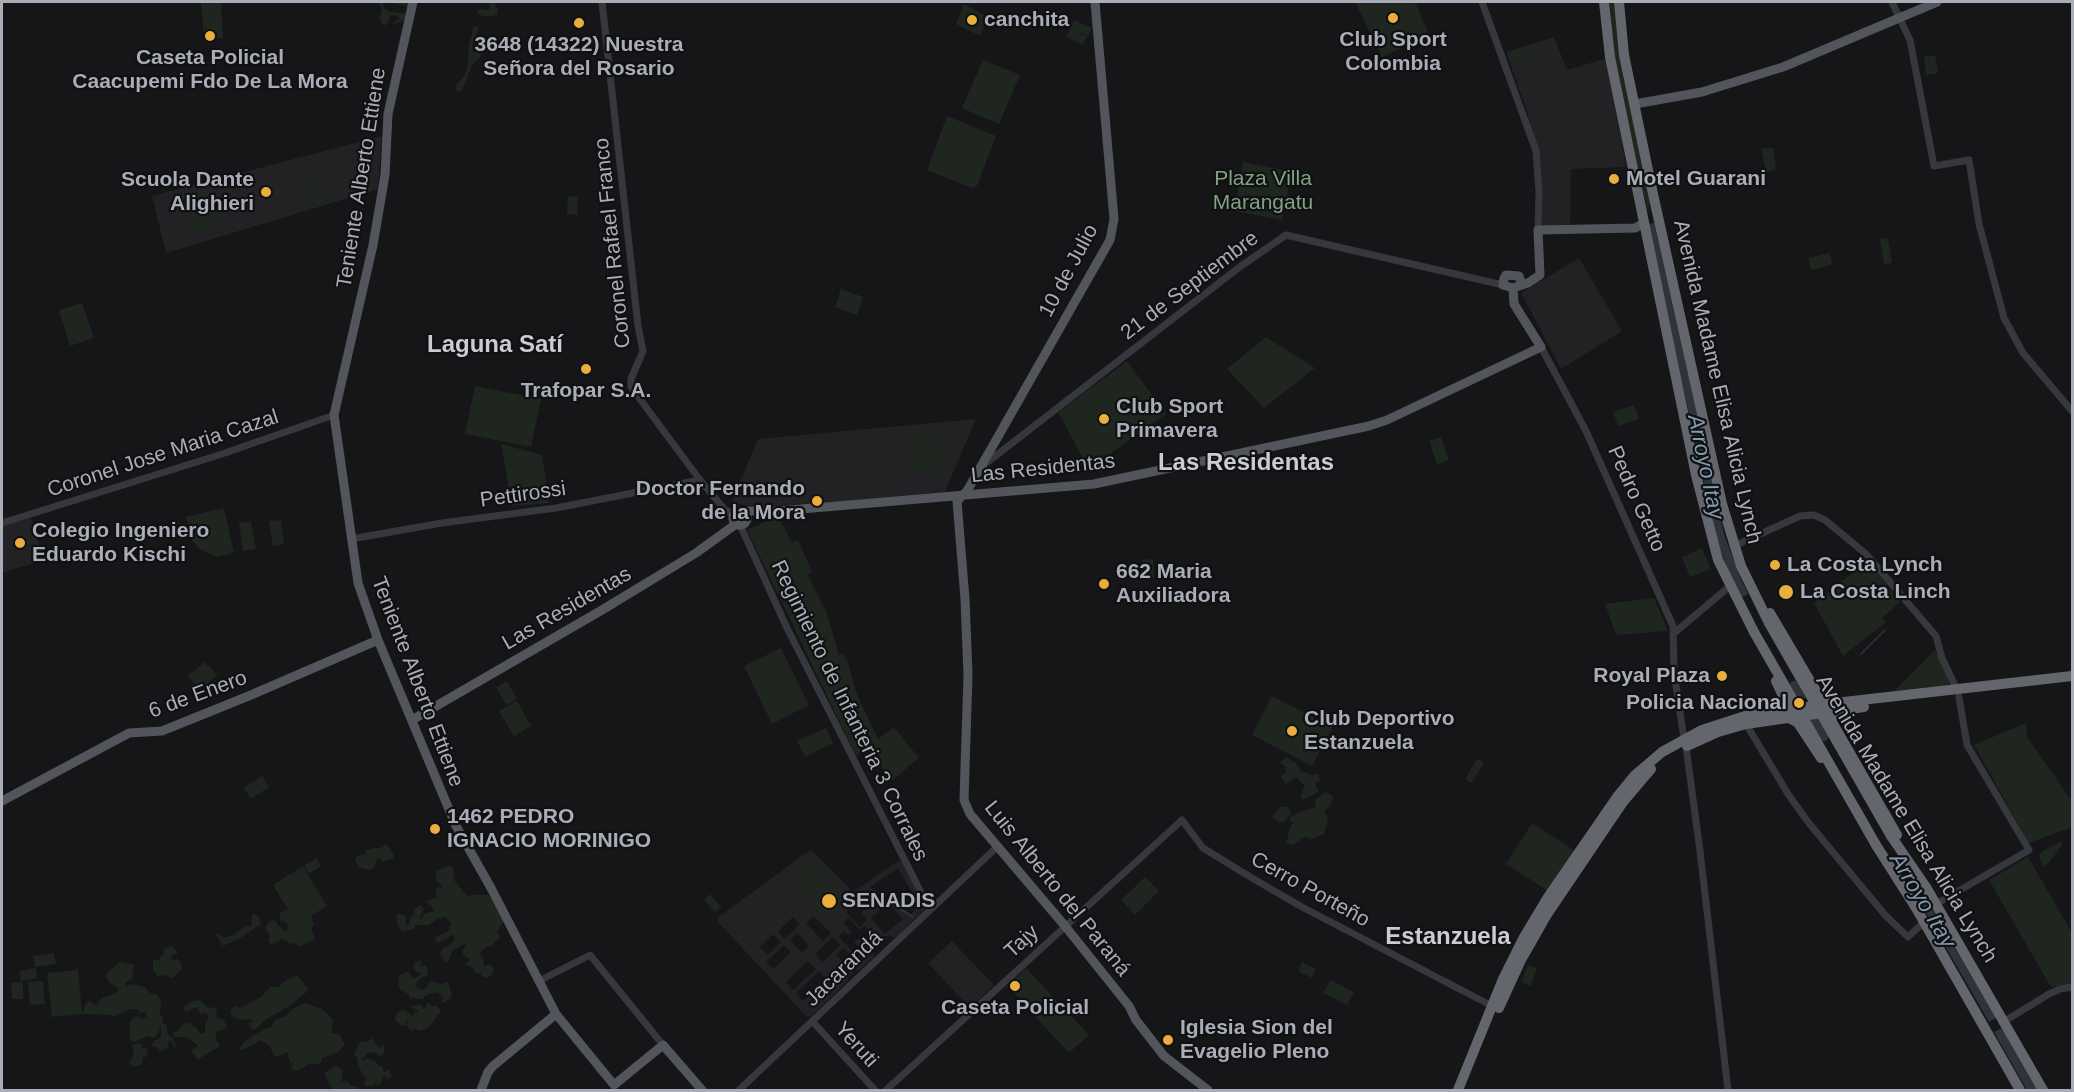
<!DOCTYPE html>
<html>
<head>
<meta charset="utf-8">
<style>
  body { margin:0 }
  #map { position:relative; width:2074px; height:1092px; overflow:hidden; background:#161618; font-family:Helvetica,sans-serif }
  canvas { display:block }
  .frame { position:absolute; inset:0; border:3px solid #a9adb7; pointer-events:none }
</style>
</head>
<body>
<div id="map">
<canvas width="2074" height="1092"></canvas>
<div class="frame"></div>
</div>
<script>
const ctx = document.querySelector('canvas').getContext('2d');
ctx.lineJoin = 'round';
function fill(path, color) { ctx.fillStyle = color; ctx.fill(path, 'evenodd'); }
const shape = rows => new Path2D(rows.map(r => 'M' + r).join(''));
function trace(path, color, width, dash) { ctx.strokeStyle = color; ctx.lineWidth = width; ctx.lineCap = dash ? 'butt' : 'round'; ctx.setLineDash(dash || []); ctx.stroke(path); }
function label(font, color, halo, rows, align = 'center') {
  ctx.font = font + ' Helvetica,sans-serif'; ctx.lineWidth = 4.5; ctx.setLineDash([]); ctx.textBaseline = 'middle'; ctx.strokeStyle = halo; ctx.fillStyle = color; for (const [text, x, y, turn = 0] of rows) {
    ctx.save(); ctx.translate(x, y); ctx.rotate((+turn || 0) * Math.PI / 180); ctx.textAlign = isNaN(turn) ? turn : align; if (halo) ctx.strokeText(text, 0, 0); ctx.fillText(text, 0, 0); ctx.restore();
  }
}
fill(shape([
  [1554,37,1567,70,1607,58,1626,167,1571,169,1570,228,1543,229,1528,114,1506,52],
  [382,136,378,189,166,253,152,196],
  [1579,258,1622,331,1561,369,1521,293],
  [976,419,945,492,769,507,734,504,732,501,758,439],
  [31,518,44,560,2,573,2,525],
  [809,851,813,852,853,892,898,861,902,862,927,907,896,937,885,936,873,947,874,957,859,970,856,970,848,977,848,981,810,1017,806,1016,717,921,717,918],
  [898,868,920,906,911,914,870,887],
  [859,900,867,907,861,913,867,920,860,927,846,912],
  [888,903,903,919,885,934,871,918],
  [814,916,831,933,823,941,806,923],
  [793,917,799,925,784,939,778,931],
  [849,918,860,930,865,926,870,933,866,937,863,935,854,942,860,948,854,953,838,936,844,931,848,935,852,932,843,923],
  [797,933,809,946,802,953,790,940],
  [773,934,781,942,768,955,760,947],
  [833,937,840,945,823,962,815,954],
  [784,945,791,952,774,969,766,962],
  [844,948,859,964,852,971,836,955],
  [808,961,816,969,793,990,786,982],
  [819,971,827,980,803,1001,796,993],
  [952,941,994,985,970,1008,928,963]
]), '#222225');
fill(shape([
  [201,2,221,2,223,38,204,39],
  [378,2,409,2,409,5,406,7,403,5,387,2,383,4,384,8,390,12,405,13,407,16,405,20,393,25,394,22,400,18,394,15,390,16,387,24,384,26,381,23,382,20,375,22,379,20,382,9],
  [490,2,495,2,498,10,497,15,487,17,478,14,477,9,489,10],
  [1355,2,1415,2,1429,35,1382,57],
  [1610,2,1616,2,1650,198,1648,214,1612,45],
  [964,4,988,17,980,36,956,24],
  [1074,20,1092,28,1088,36,1074,30,1087,37,1083,45,1066,37],
  [474,26,479,28,472,47,473,51,481,53,480,58,472,65,462,91,458,92,455,89,456,85,464,76,467,69,469,45],
  [1538,44,1541,55,1512,64,1509,53],
  [1935,55,1938,73,1926,75,1924,57],
  [983,60,1020,75,999,124,962,108],
  [947,116,996,136,977,186,972,188,927,170],
  [1773,147,1776,169,1766,172,1761,149],
  [1243,162,1292,172,1282,220,1234,211],
  [324,177,330,201,314,205,308,181],
  [208,189,217,227,191,234,181,196],
  [568,196,578,197,577,215,567,214],
  [1888,238,1892,263,1884,264,1880,239],
  [1830,253,1832,265,1811,270,1808,258],
  [841,289,863,297,857,315,835,307],
  [82,303,94,338,70,346,59,310],
  [1266,337,1315,368,1264,408,1227,369],
  [1127,361,1166,414,1089,469,1059,414,1059,412],
  [475,386,541,399,531,447,465,434],
  [1634,405,1639,419,1618,426,1613,412],
  [913,432,946,439,937,478,904,471],
  [1441,437,1449,460,1437,464,1429,441],
  [501,444,542,455,549,503,512,506],
  [883,451,891,467,882,472,873,455],
  [224,508,234,553,216,557,200,549,192,541,186,517],
  [778,516,792,543,798,540,812,572,807,574,827,614,839,655,843,654,848,662,856,692,878,739,894,727,919,758,890,782,871,746,856,756,747,530],
  [281,520,284,544,273,546,269,521],
  [251,521,256,549,243,551,239,523],
  [1702,548,1711,569,1690,577,1682,557],
  [1153,559,1154,578,1143,579,1142,560],
  [1868,561,1900,602,1882,618,1886,622,1843,656,1814,603],
  [1654,598,1668,631,1616,635,1605,604],
  [781,648,809,705,772,724,744,666],
  [1935,650,1950,678,1949,685,1894,691],
  [205,662,217,675,200,690,188,676],
  [507,681,517,699,506,705,496,687],
  [1272,696,1333,727,1312,766,1252,735],
  [517,701,531,726,514,736,499,711],
  [2026,723,2027,737,2072,801,2072,827,2029,843,1974,745],
  [826,728,833,743,805,757,797,741],
  [1286,757,1297,764,1300,771,1313,775,1318,774,1320,780,1315,783,1319,792,1303,800,1300,797,1305,785,1301,783,1297,777,1285,784,1281,776,1286,772,1285,766,1280,763],
  [1477,759,1484,762,1472,783,1465,779],
  [262,776,269,787,251,799,244,788],
  [1326,791,1333,797,1330,807,1324,810,1328,819,1324,834,1312,839,1305,837,1293,845,1286,844,1290,827,1294,823,1289,821,1291,817,1300,812,1316,807,1315,800],
  [1280,807,1288,807,1291,813,1284,822,1281,823,1272,817],
  [1532,823,1574,850,1548,891,1506,864],
  [2061,841,2062,845,2049,863,2044,867,2039,857,2041,852],
  [386,844,393,853,394,858,383,862,378,857,374,868,369,870,358,867,355,859,357,856,366,854,365,850,374,848,381,848],
  [2028,857,2072,933,2072,983,2051,987,1989,880],
  [316,858,321,866,309,874,304,866],
  [808,859,849,898,828,920,788,880],
  [450,865,453,867,454,880,465,894,469,897,472,895,489,895,504,921,497,931,500,937,497,940,492,946,485,948,480,954,484,961,483,962,484,966,489,964,494,968,493,973,488,978,481,976,481,973,476,974,473,968,465,965,470,959,463,955,463,950,467,943,453,950,448,962,445,962,441,956,440,952,444,947,449,946,450,943,455,941,453,935,438,943,435,940,434,938,447,932,450,928,451,923,445,917,437,919,429,925,416,925,414,929,402,932,398,926,396,917,398,914,406,915,406,926,409,924,410,918,414,913,414,910,420,905,424,908,420,918,422,919,424,914,434,911,432,906,425,902,434,898,437,899,435,892,437,887,441,888,442,886,436,880,436,871],
  [303,866,327,906,311,916,314,925,311,928,315,939,301,946,297,946,295,942,291,944,282,939,271,945,268,939,270,936,265,928,268,923,274,919,278,925,286,932,288,926,287,923,280,921,280,913,288,909,273,885],
  [1145,877,1159,891,1135,915,1121,900],
  [710,894,721,907,715,912,704,900],
  [254,914,259,917,261,924,239,939,223,946,216,935,218,933,223,938,233,935,246,926,250,926,252,923,251,917],
  [171,946,176,950,177,954,171,956,172,960,178,959,183,968,172,978,163,975,157,976,153,970,153,961,155,959,160,961,160,957,164,955,163,950],
  [54,953,56,964,35,967,33,956],
  [420,960,422,963,420,967,425,965,427,967,428,975,418,980,415,987,423,990,432,981,440,984,448,982,452,995,450,999,442,1003,441,1002,444,997,439,997,441,994,435,992,426,995,423,999,416,999,414,997,411,1000,408,994,400,989,398,984,399,976,408,971,413,979,420,975,420,972,416,972,413,967,415,962],
  [120,962,134,965,132,979,125,983,127,986,132,984,145,987,150,993,157,994,161,1000,160,1014,163,1018,163,1024,166,1024,168,1034,173,1039,177,1049,175,1049,173,1044,169,1040,167,1048,163,1051,160,1051,157,1047,152,1046,154,1041,161,1037,161,1027,155,1038,148,1036,134,1042,130,1040,130,1021,136,1016,142,1019,147,1016,145,1012,140,1013,137,1009,129,1009,114,1017,110,1015,82,1014,52,1017,47,973,78,970,82,1013,87,1002,90,1001,96,1006,102,997,106,997,118,991,117,987,110,983,106,976,108,972],
  [1302,962,1316,969,1312,978,1298,971],
  [1528,965,1537,968,1531,986,1521,982],
  [36,968,37,978,21,981,19,971],
  [1026,968,1089,1035,1069,1053,1007,986],
  [297,975,309,990,291,1005,265,1020,257,1028,253,1030,249,1027,249,1024,253,1021,250,1019,240,1020,232,1016,230,1010,236,1006,240,1008,262,996,270,987,279,987,282,983],
  [1331,980,1354,992,1347,1005,1323,993],
  [43,981,45,1004,30,1005,28,982],
  [23,982,23,999,12,999,11,983],
  [200,1000,207,1007,216,1008,217,1018,224,1020,227,1028,216,1032,216,1039,220,1046,197,1060,191,1050,198,1046,187,1037,173,1037,173,1031,176,1032,185,1023,189,1023,197,1028,200,1034,205,1033,205,1024,209,1018,206,1013,200,1014,197,1007,186,1012,182,1008,193,1001],
  [428,1002,432,1007,436,1005,441,1011,429,1027,420,1031,415,1029,411,1031,407,1026,408,1022,406,1021,405,1022,407,1025,403,1026,396,1021,395,1016,401,1010,405,1010,413,1016,414,1013,419,1011,410,1007,420,1004,424,1009],
  [304,1003,322,1009,333,1019,332,1033,339,1034,345,1044,338,1052,322,1058,321,1063,316,1065,310,1063,304,1068,295,1071,291,1068,293,1063,290,1063,287,1052,277,1057,274,1056,270,1047,261,1040,243,1050,239,1049,245,1041,264,1029,270,1028,276,1019,286,1016,293,1009],
  [372,1038,379,1048,384,1044,384,1053,379,1057,376,1053,369,1052,362,1059,364,1061,368,1058,375,1061,379,1066,382,1066,384,1072,389,1069,392,1077,387,1080,385,1076,383,1077,380,1085,376,1085,375,1082,372,1086,366,1086,364,1084,367,1078,362,1073,357,1064,358,1060,354,1054,360,1042,368,1041],
  [137,1043,141,1044,142,1048,146,1048,148,1051,146,1057,142,1058,143,1062,141,1065,134,1067,129,1063,134,1055,132,1046],
  [336,1065,343,1071,341,1081,347,1081,351,1086,357,1086,358,1090,334,1090,332,1089,324,1073]
]), '#1e261f');
fill(shape([
  [1654,223,1724,534,1740,577,1795,695,1729,574,1715,534,1648,224],
  [1928,902,1996,1018,1989,1022,1922,906],
  [2002,1028,2038,1090,2027,1090,1994,1032]
]), '#2d353b');
fill(shape([
  [1751,593,1804,693,1796,698,1738,599],
  [1822,725,1923,887,1911,893,1894,868,1814,727]
]), '#161618');
trace(shape([
  [1861,654,1885,630],
  [859,892,889,902,913,917]
]), '#2d353b', 1.5);
trace(shape([
  [1794,685,1801,698],
  [1815,722,1824,737]
]), '#2d353b', 8);
trace(shape([
  [602,2,638,326,643,351,631,379,631,387,700,480,725,510,733,514],
  [1482,2,1536,151,1539,192,1538,230],
  [1892,2,1910,40,1934,166,1969,160,1979,224,2004,318,2023,353,2072,411],
  [1541,347,1586,431,1673,626,1674,672,1684,739],
  [985,464,1241,266,1286,235,1503,285],
  [2,523,222,454,334,415],
  [740,525,787,628,930,910],
  [351,539,442,523,556,508,700,480],
  [1734,546,1800,516,1814,515,1825,520,1866,554,1936,636,1942,658,1957,690],
  [1673,634,1730,586],
  [1746,724,1788,794,1808,822,1885,915,1908,937,1924,922],
  [1686,747,1700,851,1728,1090],
  [1936,904,2029,850,1967,745,1959,697],
  [539,981,590,955,663,1045],
  [813,1022,875,1090],
  [2003,1022,2049,994,2060,989,2072,987],
  [739,1090,997,847],
  [886,1090,1182,820,1203,848,1252,878,1302,907,1494,1007]
]), '#37383d', 7);
trace(shape([
  [413,2,388,114,385,175,373,245,334,415,358,583,378,640,456,826,491,888,556,1014,614,1085,663,1045,702,1090],
  [1095,2,1114,219,1110,240,967,491,957,501,965,599,968,675,964,800,970,814,1065,926,1129,1006,1136,1020,1164,1056,1208,1090],
  [1635,104,1702,92,1783,67,1937,2],
  [1519,286,1521,282,1519,276,1506,275,1504,278,1503,285,1513,288,1528,283,1540,275,1538,230,1635,228,1644,223],
  '733 518a7 7 0 1 1 14 0a7 7 0 1 1-14 0Z',
  [741,511,778,511,1094,484,1369,426,1387,420,1541,347,1514,304,1513,288],
  [412,720,602,610,696,553,736,524],
  [2,801,129,733,162,731,251,695,378,640],
  [481,1090,488,1072,493,1066,556,1014]
]), '#53555c', 9);
trace(shape([
  [1604,2,1610,57,1696,475,1718,560,1754,632],
  [1619,2,1624,55,1653,194,1722,504,1741,566,1769,623],
  [1770,613,1816,691,1818,695,1835,703],
  [1776,681,1786,702,1785,707,1777,711],
  [1840,711,1832,715,1832,722,1897,835],
  [1789,718,1798,723,1821,758],
  [1687,746,1718,732,1746,724,1864,707],
  [1891,836,1926,887,2043,1090],
  [1876,845,1916,908,2020,1090],
  [1499,1008,1521,960,1546,916,1623,802,1651,769],
  [1458,1090,1503,979,1524,937,1548,897,1617,797,1635,775,1662,752,1702,730,1745,716,1835,703,2072,676]
]), '#64666e', 10);
trace(shape([
  [1769,623,1891,836],
  [1754,632,1876,845]
]), '#64666e', 10);
for (const [x, y, r, color] of [
  [1393,18,6,"#e9ae3d"],
  [972,20,6,"#e9ae3d"],
  [579,23,6,"#e9ae3d"],
  [210,36,6,"#e9ae3d"],
  [1614,179,6,"#e9ae3d"],
  [266,192,6,"#e9ae3d"],
  [586,369,6,"#e9ae3d"],
  [1104,419,6,"#e9ae3d"],
  [817,501,6,"#e9ae3d"],
  [20,543,6,"#e9ae3d"],
  [1775,565,6,"#e9ae3d"],
  [1104,584,6,"#e9ae3d"],
  [1786,592,8,"#e9ae3d"],
  [1722,676,6,"#e9ae3d"],
  [1799,703,6,"#e9ae3d"],
  [1292,731,6,"#e9ae3d"],
  [435,829,6,"#e9ae3d"],
  [829,901,8,"#e9ae3d"],
  [1015,986,6,"#e9ae3d"],
  [1168,1040,6,"#e9ae3d"]
]) { const dot = new Path2D(); dot.arc(x, y, r, 0, 2 * Math.PI); ctx.fillStyle = color; ctx.fill(dot); trace(dot, '#111113', 2); }
label('bold 21px', '#a9adb7', '#111113', [
  ["canchita",984,20],
  ["Club Sport",1393,40,"center"],
  ["Colombia",1393,64,"center"],
  ["3648 (14322) Nuestra",579,45,"center"],
  ["Señora del Rosario",579,69,"center"],
  ["Caseta Policial",210,58,"center"],
  ["Caacupemi Fdo De La Mora",210,82,"center"],
  ["Motel Guarani",1626,179],
  ["Scuola Dante",254,180,"right"],
  ["Alighieri",254,204,"right"],
  ["Trafopar S.A.",586,391,"center"],
  ["Club Sport",1116,407],
  ["Primavera",1116,431],
  ["Doctor Fernando",805,489,"right"],
  ["de la Mora",805,513,"right"],
  ["Colegio Ingeniero",32,531],
  ["Eduardo Kischi",32,555],
  ["La Costa Lynch",1787,565],
  ["662 Maria",1116,572],
  ["Auxiliadora",1116,596],
  ["La Costa Linch",1800,592],
  ["Royal Plaza",1710,676,"right"],
  ["Policia Nacional",1787,703,"right"],
  ["Club Deportivo",1304,719],
  ["Estanzuela",1304,743],
  ["1462 PEDRO",447,817],
  ["IGNACIO MORINIGO",447,841],
  ["SENADIS",842,901],
  ["Caseta Policial",1015,1008,"center"],
  ["Iglesia Sion del",1180,1028],
  ["Evagelio Pleno",1180,1052]
], 'left');
label('21px', '#a9adb7', '#111113', [
  ["Teniente Alberto Ettiene",362,178,-81],
  ["Coronel Rafael Franco",613,243,-96],
  ["10 de Julio",1069,271,-62],
  ["21 de Septiembre",1190,286,-37],
  ["Avenida Madame Elisa Alicia Lynch",1717,382,77],
  ["Coronel Jose Maria Cazal",163,454,-18],
  ["Las Residentas",1043,469,-6],
  ["Pettirossi",523,495,-8],
  ["Pedro Getto",1636,499,66],
  ["Las Residentas",567,609,-30],
  ["Teniente Alberto Ettiene",417,682,69],
  ["6 de Enero",198,695,-20],
  ["Regimiento de Infanteria 3 Corrales",849,711,64],
  ["Avenida Madame Elisa Alicia Lynch",1906,819,59],
  ["Luis Alberto del Paraná",1057,889,51],
  ["Cerro Porteño",1310,890,29],
  ["Tajy",1022,942,-43],
  ["Jacarandá",844,969,-44],
  ["Yeruti",856,1045,48]
]);
label('21px', '#81a183', '#111113', [
  ["Plaza Villa",1263,179],
  ["Marangatu",1263,203]
]);
label('italic 22px', '#829bb1', '#111113', [
  ["Arroyo Itay",1705,467,78],
  ["Arroyo Itay",1922,901,59]
]);
label('bold 24px', '#caccd4', '#111113', [
  ["Laguna Satí",495,345],
  ["Las Residentas",1246,463],
  ["Estanzuela",1448,937]
]);
</script>
</body>
</html>
